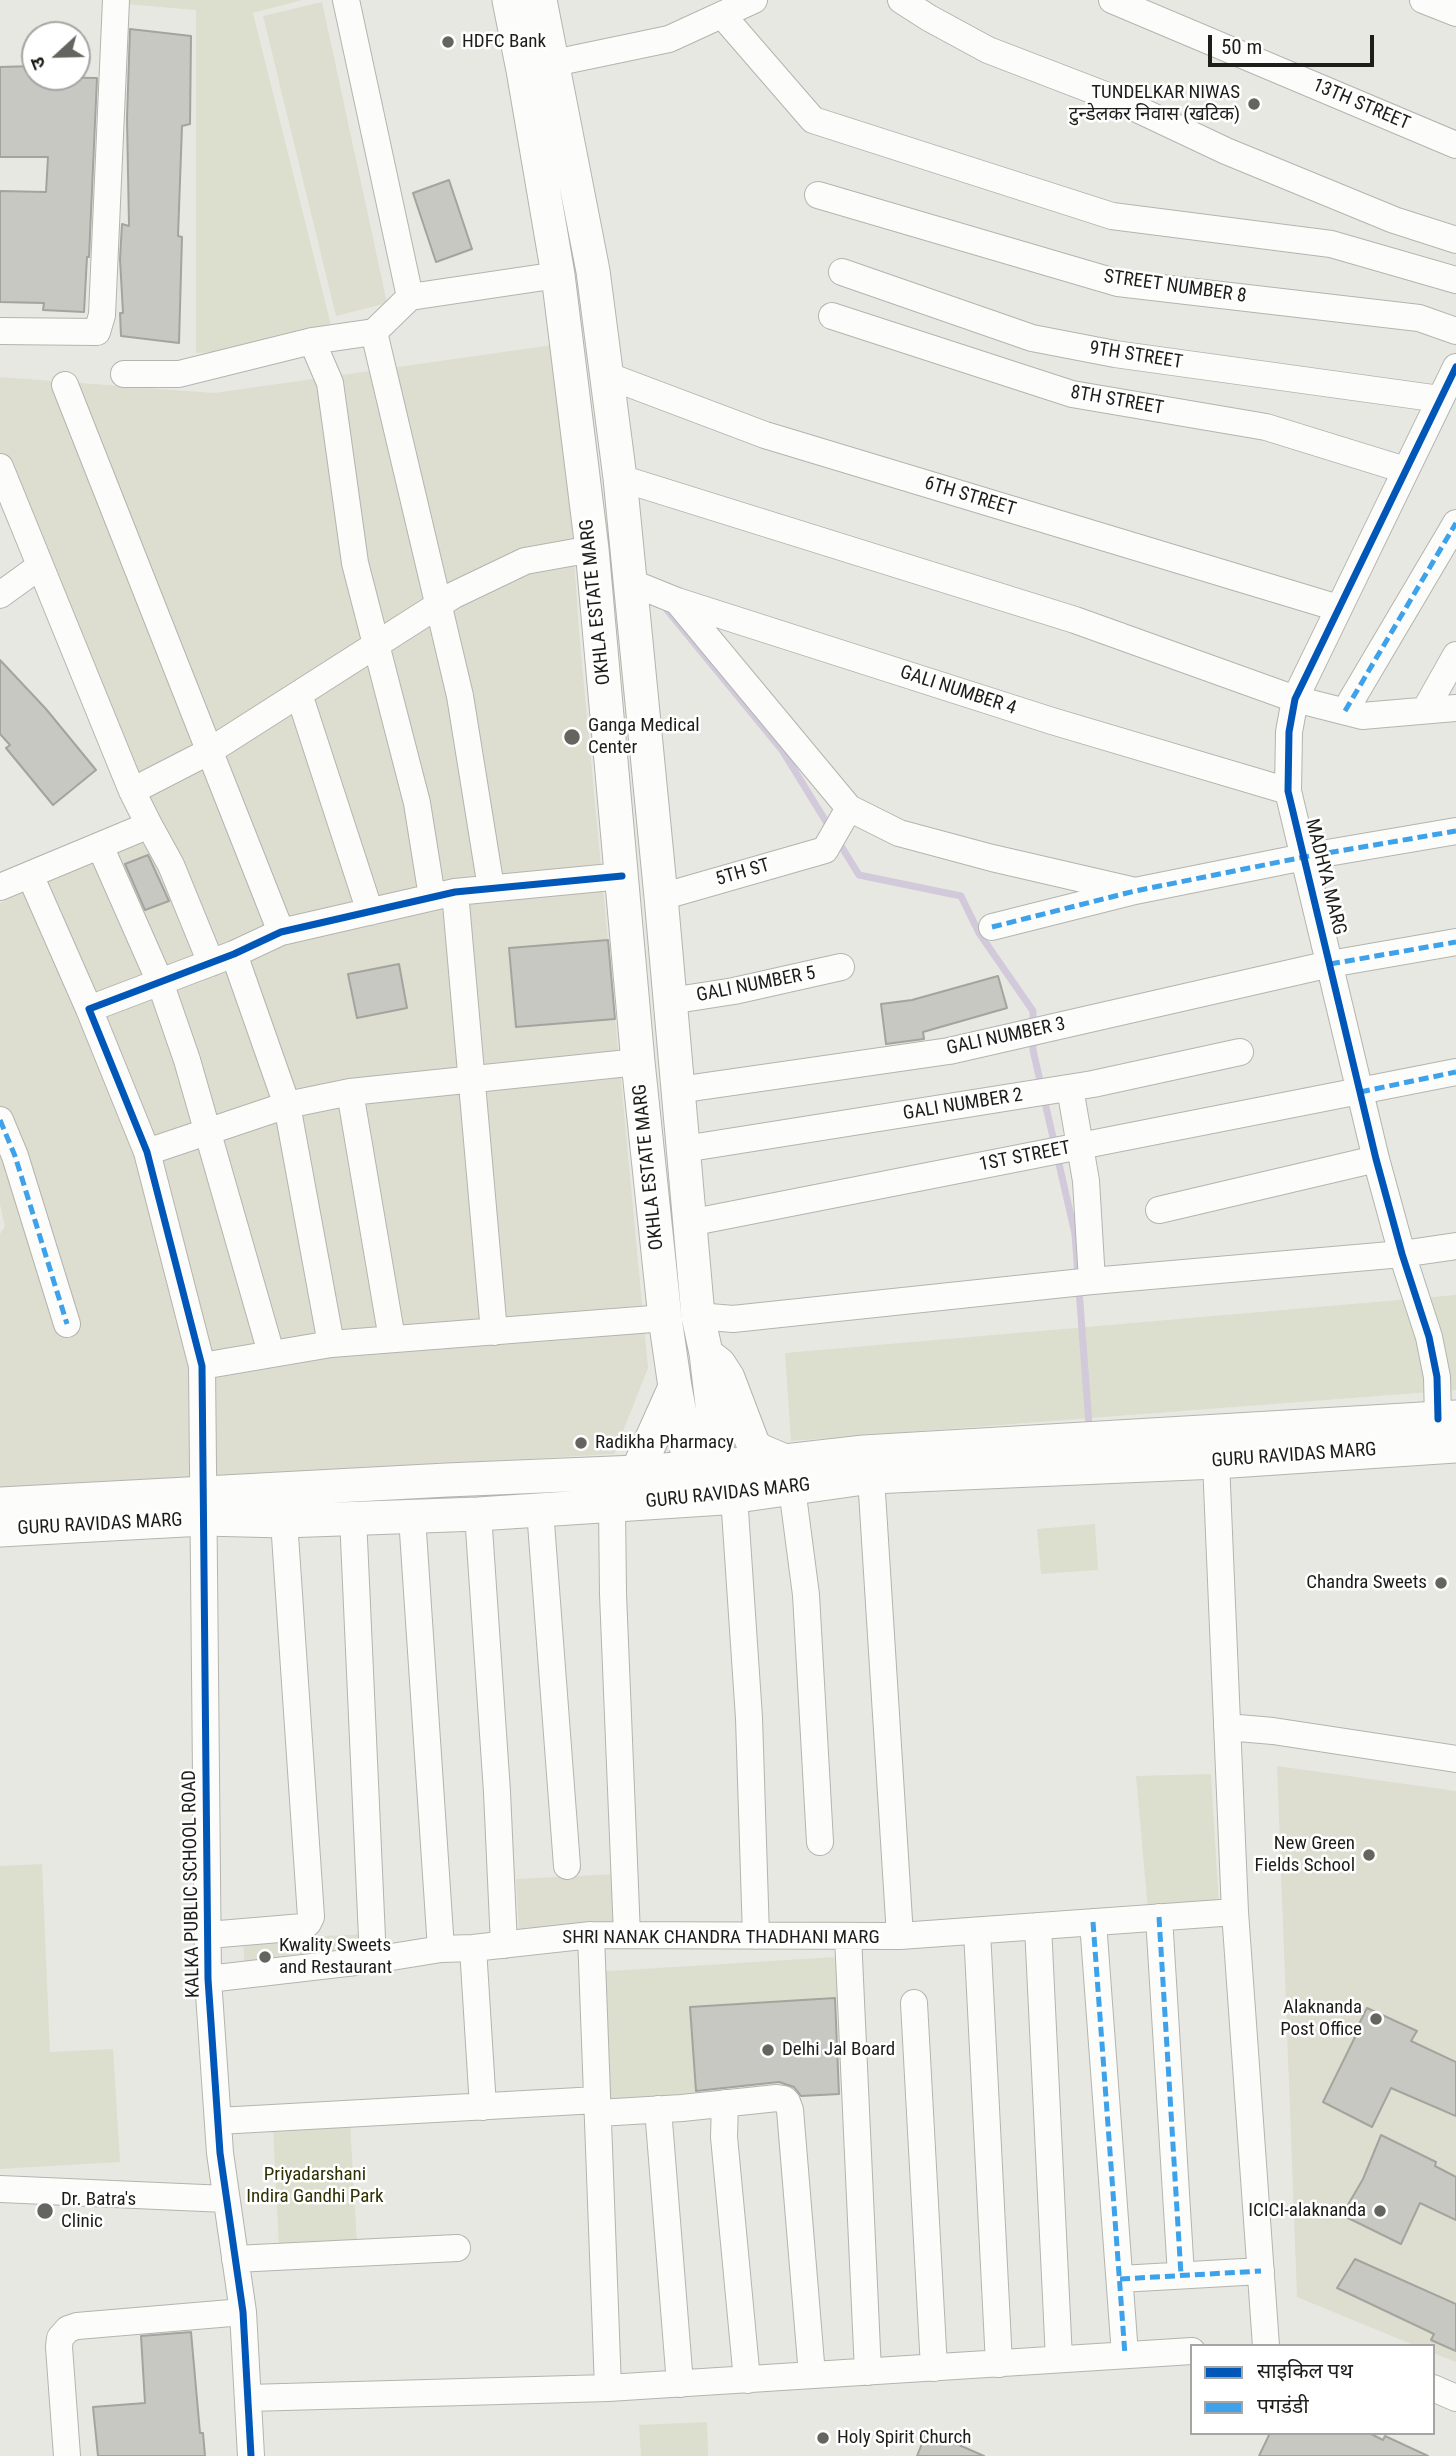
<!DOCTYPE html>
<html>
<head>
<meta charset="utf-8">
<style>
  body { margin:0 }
  #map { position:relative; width:1456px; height:2456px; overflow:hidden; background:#e8e8e2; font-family:"Roboto Condensed","Noto Sans Devanagari",sans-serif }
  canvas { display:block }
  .legend { position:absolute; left:1190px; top:2344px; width:245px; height:91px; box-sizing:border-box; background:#fff; border:2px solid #a5a5a3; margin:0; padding:9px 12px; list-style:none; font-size:21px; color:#1d1e19 }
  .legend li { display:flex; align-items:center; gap:14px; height:35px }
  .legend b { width:35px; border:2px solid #a5a5a3 }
  .north { position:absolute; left:21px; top:21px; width:70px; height:70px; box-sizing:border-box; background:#fff; border:2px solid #a5a5a3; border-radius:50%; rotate:248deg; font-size:19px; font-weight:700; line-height:28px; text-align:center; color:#1d1e19 }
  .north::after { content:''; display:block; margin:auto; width:24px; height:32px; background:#64655f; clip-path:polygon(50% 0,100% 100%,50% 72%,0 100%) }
  .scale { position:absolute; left:1208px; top:35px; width:166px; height:32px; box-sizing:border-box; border:4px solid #1d1e19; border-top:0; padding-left:9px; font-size:21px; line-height:24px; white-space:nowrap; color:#1d1e19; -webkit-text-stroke:5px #fff; paint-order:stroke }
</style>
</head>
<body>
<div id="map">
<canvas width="1456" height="2456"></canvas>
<ul class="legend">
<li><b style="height:9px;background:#0057b8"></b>साइकिल पथ</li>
<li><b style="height:9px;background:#3da2ea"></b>पगडंडी</li>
</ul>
<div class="north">उ</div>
<div class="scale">50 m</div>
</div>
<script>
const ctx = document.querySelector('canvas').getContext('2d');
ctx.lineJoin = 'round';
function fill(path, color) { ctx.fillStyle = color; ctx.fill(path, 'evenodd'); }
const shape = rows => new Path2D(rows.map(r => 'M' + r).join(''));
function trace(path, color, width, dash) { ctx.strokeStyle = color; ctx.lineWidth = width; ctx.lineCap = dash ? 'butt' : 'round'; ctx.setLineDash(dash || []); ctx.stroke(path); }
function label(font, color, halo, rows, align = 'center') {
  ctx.font = font + ' "Roboto Condensed","Noto Sans Devanagari",sans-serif'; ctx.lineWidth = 5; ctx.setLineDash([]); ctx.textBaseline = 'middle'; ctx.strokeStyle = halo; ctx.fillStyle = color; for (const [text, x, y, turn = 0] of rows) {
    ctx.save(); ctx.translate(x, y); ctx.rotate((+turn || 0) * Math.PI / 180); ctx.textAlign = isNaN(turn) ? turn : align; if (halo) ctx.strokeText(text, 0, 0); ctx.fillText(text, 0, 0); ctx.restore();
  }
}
fill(shape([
  [322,2,387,303,336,316,263,16],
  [560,344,579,632,648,1368,614,1454,0,1489,0,1234,5,1226,0,1205,0,903,151,831,0,482,0,377,214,393],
  [1277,1766,1456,1791,1456,2362,1433,2353,1433,2346,1416,2346,1297,2297],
  [634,1873,638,1946,520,1951,516,1879],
  [365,1934,367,1970,245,1975,243,1940]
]), '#ddded0');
fill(shape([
  [126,0,302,0,253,13,332,329,258,350,196,353,196,10,126,4],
  [1456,1295,1456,1390,791,1441,785,1353],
  [1095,1524,1098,1570,1041,1574,1037,1529],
  [1211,1774,1219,1906,1148,1911,1136,1776],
  [42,1864,50,2052,113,2049,120,2162,0,2169,0,1866],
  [836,1957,839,1998,691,2007,696,2101,601,2107,592,1972],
  [350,2123,357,2244,279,2248,273,2127],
  [707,2422,708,2456,641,2456,639,2425]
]), '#dcdfcd');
trace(shape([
  [663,605,782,750,830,828],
  [838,841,859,875,961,896,979,933,1033,1011,1033,1027],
  [1033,1039,1033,1050,1075,1234,1078,1277],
  [1079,1289,1089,1425]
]), '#d2c9db', 7);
const building = shape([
  [130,29,191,36,190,124,182,126,178,236,182,237,179,343,121,336,120,313,123,313,120,259,122,224,129,226,127,118,130,29],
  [35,66,35,77,97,78,89,257,87,257,84,312,43,310,44,303,0,302,0,191,46,192,48,157,0,157,0,67,35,66],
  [449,180,472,249,436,262,413,193,449,180],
  [0,660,46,709,96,770,53,805,6,748,10,745,0,734,0,660],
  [148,855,169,901,145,910,125,864,148,855],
  [608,940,615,1019,516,1027,509,948,608,940],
  [399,964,407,1008,357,1018,348,974,399,964],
  [998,976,1007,1008,923,1032,924,1039,886,1044,881,1004,912,1000,998,976],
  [835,1998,839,2094,801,2096,794,2087,779,2082,696,2091,690,2007,835,1998],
  [1367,2008,1417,2031,1411,2041,1456,2062,1456,2116,1391,2088,1372,2127,1323,2102,1357,2033,1355,2032,1367,2008],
  [1381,2135,1436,2162,1435,2166,1456,2177,1456,2220,1420,2203,1401,2244,1342,2215,1363,2179,1381,2135],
  [1355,2259,1456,2304,1456,2351,1431,2340,1434,2334,1337,2288,1355,2259],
  [191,2332,200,2433,203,2433,205,2456,98,2456,93,2407,145,2403,141,2336,191,2332],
  [927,2431,984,2456,917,2456,927,2431],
  [1270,2433,1369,2433,1383,2440,1385,2436,1428,2456,1259,2456,1270,2433]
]);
fill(building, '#c8c8c3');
trace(building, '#a4a49f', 2);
const minor = shape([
  [346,0,410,297],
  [901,0,929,18,988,50,1118,100,1226,151,1394,220,1456,240],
  [1112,0,1456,145],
  [1423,0,1456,13],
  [723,16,813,120,1112,216,1331,244,1456,280],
  [535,67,669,39,754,0],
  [818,195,1118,283,1419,318,1456,331],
  [842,272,1032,338,1115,354,1440,399],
  [832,316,1072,394,1266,427,1405,470],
  [0,331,97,332,102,315,116,0],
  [374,332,460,696,491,888],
  [312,341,330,383,355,563,417,803,432,897],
  [124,374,179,374,312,341,374,332,410,297,558,275],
  [606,375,765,435,1338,608],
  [65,385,281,932],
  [0,467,132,791,149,825,0,887],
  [620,478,1075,620,1295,699,1362,716,1456,708],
  [630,582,677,601,1052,721,1288,791],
  [0,595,40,566],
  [677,601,849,808,899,833,992,858,1135,891],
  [299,694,370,912],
  [1425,710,1456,655],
  [1345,711,1456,523],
  [132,791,208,752,454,595,525,561,592,549],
  [149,825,171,865,211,963],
  [100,846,160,982,187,1060,271,1353],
  [30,875,89,1009],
  [455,892,494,1332],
  [661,897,825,850,849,808],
  [992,927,1135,891,1304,857,1456,831],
  [234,954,287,1105,331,1344],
  [670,1001,734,991,841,967],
  [1070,1088,1086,1181,1092,1281],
  [678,1090,949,1051,1330,964,1456,942],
  [350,1092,392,1339],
  [0,1120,15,1156,67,1324],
  [684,1149,1093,1084,1240,1052],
  [147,1152,287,1105,350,1092,638,1062],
  [1159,1210,1376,1159],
  [689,1223,1456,1072],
  [698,1316,733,1319,1092,1281,1402,1254,1456,1246],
  [202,1366,331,1344,665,1318],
  [1438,1419,1437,1377,1429,1337,1402,1254,1376,1159,1288,791,1289,732,1295,699,1456,367],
  [1216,1462,1235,1912,1266,2346],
  [871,1477,900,1936],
  [792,1488,806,1595,820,1842],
  [734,1496,749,1718,756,1936],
  [612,1506,613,1594,627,1935],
  [540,1510,567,1866],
  [478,1514,497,1792,504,1945],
  [353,1517,373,1960],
  [412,1517,441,1949],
  [1227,1727,1273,1731,1456,1759],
  [1159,1917,1181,2275],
  [1093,1922,1125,2355],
  [1038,1926,1059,2359],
  [977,1931,999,2364],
  [208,1935,303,1927,308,1923,311,1917,284,1521],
  [591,1935,608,2388],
  [848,1936,868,2372],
  [473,1948,483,2107],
  [208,1979,373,1960,441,1949,473,1948,591,1935,900,1936,1235,1912],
  [914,2003,934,2368],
  [725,2103,724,2137,747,2380],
  [658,2109,680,2384],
  [599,2113,682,2108,777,2098,784,2099,787,2102,790,2110,812,2375],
  [218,2121,597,2100],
  [0,2189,226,2199],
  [235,2259,457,2248],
  [1120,2279,1261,2271],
  [1433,2388,1456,2398],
  [248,2398,608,2388,1192,2351],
  [67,2456,59,2347,60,2338,68,2329,77,2326,243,2312],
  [251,2456,243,2312,220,2153,208,1979,202,1366,147,1152,89,1009,234,954,281,932,455,892,622,876]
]);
const major = shape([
  [509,0,523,70,558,275,592,549,638,1062,665,1318,675,1387,696,1499],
  [540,0,593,271,620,478,661,897,698,1316,706,1353,723,1498],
  [710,1357,719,1364,728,1378,753,1444,759,1450,785,1461],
  [637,1472,675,1387],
  [0,1504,447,1480,637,1472,785,1461,864,1452,1456,1417],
  [0,1530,203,1519,284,1521,478,1514,723,1498,871,1477,1216,1462,1456,1446]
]);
trace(minor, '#b4b4af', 28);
trace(major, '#b4b4af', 35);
trace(minor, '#fcfcfb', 26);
trace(major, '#fcfcfb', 33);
trace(shape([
  [1345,711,1456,523],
  [992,927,1135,891,1304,857,1456,831],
  [1330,964,1456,942],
  [1360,1092,1456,1072],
  [0,1120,15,1156,67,1324],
  [1159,1917,1181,2275],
  [1093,1922,1125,2355],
  [1120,2279,1261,2271]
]), '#3da2ea', 5, [10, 5]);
trace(shape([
  [1438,1419,1437,1377,1429,1337,1402,1254,1376,1159,1288,791,1289,732,1295,699,1456,367],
  [251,2456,243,2312,220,2153,208,1979,202,1366,147,1152,89,1009,234,954,281,932,455,892,622,876]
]), '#0057b8', 7);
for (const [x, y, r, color] of [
  [448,42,7,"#64655f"],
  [1254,104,7,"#64655f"],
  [572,737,9,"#64655f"],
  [581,1443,7,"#64655f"],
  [1441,1583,7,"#64655f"],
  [1369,1855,7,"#64655f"],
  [265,1957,7,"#64655f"],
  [1376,2019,7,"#64655f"],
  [768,2050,7,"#64655f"],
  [45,2211,9,"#64655f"],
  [1380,2211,7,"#64655f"],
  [823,2438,7,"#64655f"]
]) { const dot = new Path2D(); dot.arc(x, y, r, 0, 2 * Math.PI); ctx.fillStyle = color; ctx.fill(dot); trace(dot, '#fff', 2.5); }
label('19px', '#1d1e19', '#fff', [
  ["HDFC Bank",462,42],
  ["TUNDELKAR NIWAS",1240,93,"right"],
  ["टुन्डेलकर निवास (खटिक)",1240,115,"right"],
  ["Ganga Medical",588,726],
  ["Center",588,748],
  ["Radikha Pharmacy",595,1443],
  ["Chandra Sweets",1427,1583,"right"],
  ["New Green",1355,1844,"right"],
  ["Fields School",1355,1866,"right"],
  ["Kwality Sweets",279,1946],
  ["and Restaurant",279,1968],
  ["Alaknanda",1362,2008,"right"],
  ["Post Office",1362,2030,"right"],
  ["Delhi Jal Board",782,2050],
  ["Dr. Batra's",61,2200],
  ["Clinic",61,2222],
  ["ICICI-alaknanda",1366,2211,"right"],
  ["Holy Spirit Church",837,2438]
], 'left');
label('19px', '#1d1e19', '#fff', [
  ["13TH STREET",1361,105,23],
  ["STREET NUMBER 8",1175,287,8],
  ["9TH STREET",1136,356,9],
  ["8TH STREET",1117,401,10],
  ["6TH STREET",970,497,17],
  ["OKHLA ESTATE MARG",596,602,-96],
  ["GALI NUMBER 4",958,691,18],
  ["5TH ST",743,873,-16],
  ["MADHYA MARG",1325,877,76],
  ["GALI NUMBER 5",756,985,-11],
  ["GALI NUMBER 3",1006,1037,-12],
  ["GALI NUMBER 2",963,1105,-9],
  ["1ST STREET",1025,1157,-11],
  ["OKHLA ESTATE MARG",649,1167,-96],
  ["GURU RAVIDAS MARG",1294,1456,-4],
  ["GURU RAVIDAS MARG",728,1494,-6],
  ["GURU RAVIDAS MARG",100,1525,-3],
  ["KALKA PUBLIC SCHOOL ROAD",192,1884,-91],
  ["SHRI NANAK CHANDRA THADHANI MARG",721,1938]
]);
label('19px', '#2f3200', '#fff', [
  ["Priyadarshani",315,2175],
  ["Indira Gandhi Park",315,2197]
]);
</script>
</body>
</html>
